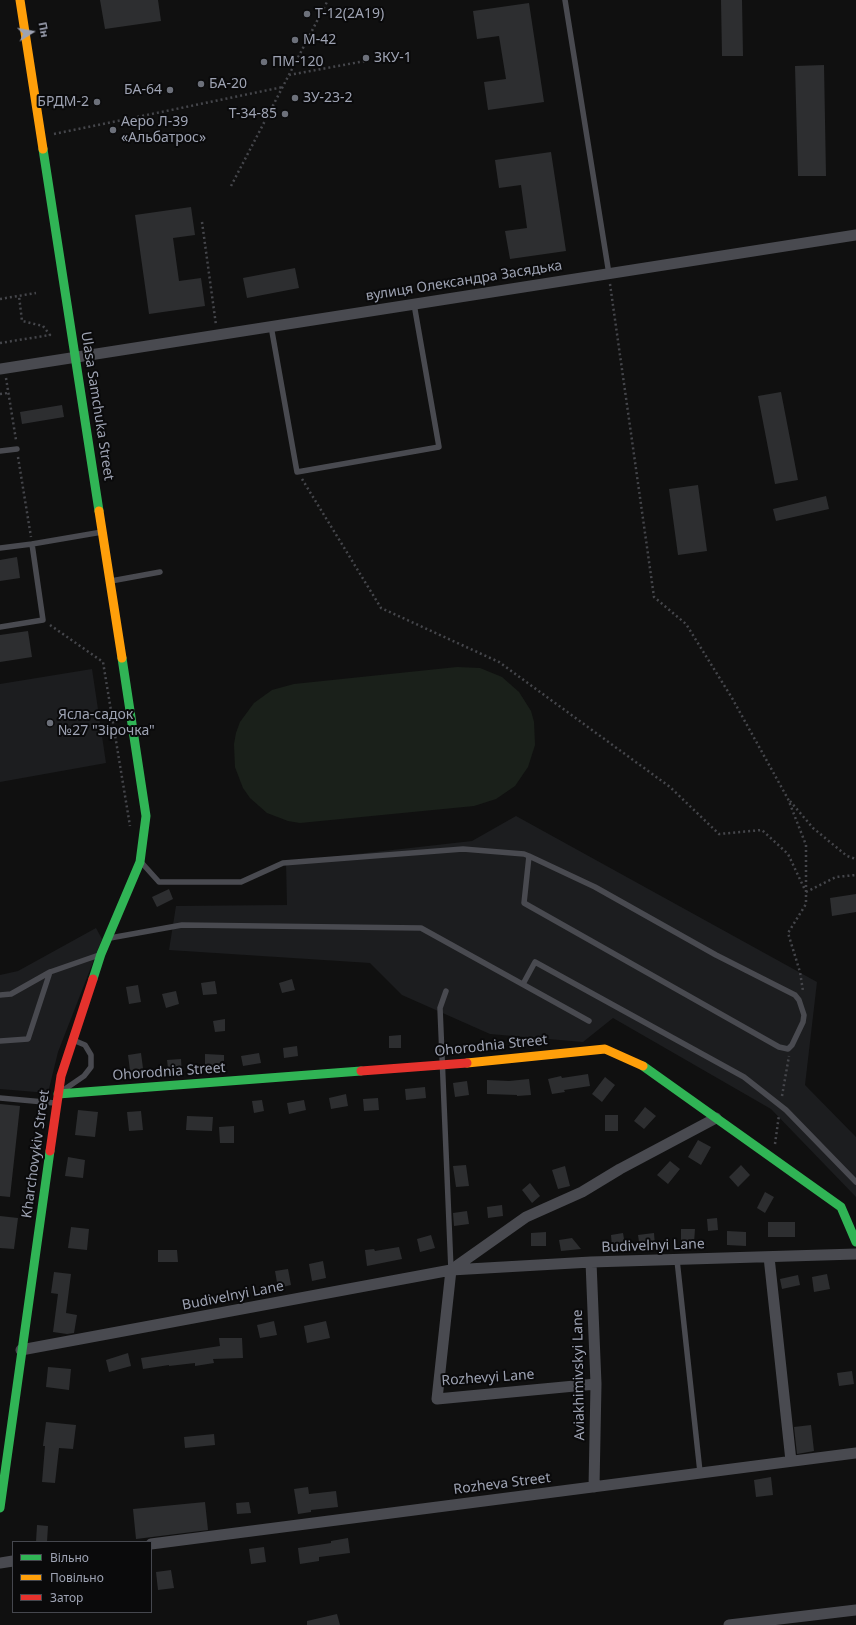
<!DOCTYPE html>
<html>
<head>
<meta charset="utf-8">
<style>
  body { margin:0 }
  #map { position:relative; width:856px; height:1625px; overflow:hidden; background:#101010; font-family:"Noto Sans",sans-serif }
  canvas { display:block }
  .legend { position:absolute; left:12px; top:1541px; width:140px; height:72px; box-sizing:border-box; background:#0a0a0b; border:1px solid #45474e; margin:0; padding:5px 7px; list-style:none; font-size:12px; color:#9ea3b3 }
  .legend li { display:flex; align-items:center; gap:8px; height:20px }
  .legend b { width:20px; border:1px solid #45474e }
  .north { position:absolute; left:12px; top:12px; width:40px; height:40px; -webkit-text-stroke:3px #0a0a0b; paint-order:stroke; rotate:79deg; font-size:11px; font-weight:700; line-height:16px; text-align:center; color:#9ea3b3 }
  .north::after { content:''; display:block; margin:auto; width:14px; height:18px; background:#9ea3b3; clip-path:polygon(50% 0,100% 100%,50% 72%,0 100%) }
</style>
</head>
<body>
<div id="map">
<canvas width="856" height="1625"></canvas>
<ul class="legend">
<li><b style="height:5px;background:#30b455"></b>Вільно</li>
<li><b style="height:5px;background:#ff9f0a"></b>Повільно</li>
<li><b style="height:5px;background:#e5322d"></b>Затор</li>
</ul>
<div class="north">Пн</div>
</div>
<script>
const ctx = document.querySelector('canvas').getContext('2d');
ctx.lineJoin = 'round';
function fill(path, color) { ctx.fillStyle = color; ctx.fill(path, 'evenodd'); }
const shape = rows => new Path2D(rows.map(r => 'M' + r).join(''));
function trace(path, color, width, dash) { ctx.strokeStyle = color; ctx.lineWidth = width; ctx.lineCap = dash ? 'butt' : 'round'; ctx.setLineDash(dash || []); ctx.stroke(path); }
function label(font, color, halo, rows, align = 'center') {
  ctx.font = font + ' "Noto Sans",sans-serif'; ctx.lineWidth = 4; ctx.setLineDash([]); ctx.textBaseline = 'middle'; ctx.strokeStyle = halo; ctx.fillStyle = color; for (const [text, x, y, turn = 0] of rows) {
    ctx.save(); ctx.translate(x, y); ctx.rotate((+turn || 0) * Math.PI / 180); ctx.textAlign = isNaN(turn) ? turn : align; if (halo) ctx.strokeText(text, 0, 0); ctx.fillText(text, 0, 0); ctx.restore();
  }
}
fill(shape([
  [92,669,106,763,0,782,0,684],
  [516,816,817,982,805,1085,856,1137,856,1197,771,1109,613,1018,583,1042,490,1034,402,995,370,963,169,950,176,906,287,905,286,862,472,841],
  [96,928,102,939,58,1052,48,1093,0,1089,0,975,18,971]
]), '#1c1d1f');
fill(shape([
  [457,667,480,668,502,677,519,692,531,711,534,722,535,745,528,767,515,786,496,799,474,806,300,823,288,821,267,813,250,798,243,788,235,767,234,744,236,733,240,722,254,703,272,690,294,684]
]), '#1a201a');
fill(shape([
  [100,0,158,0,161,21,105,29],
  [721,0,742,0,743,56,722,56],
  [529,3,544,102,488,110,484,82,506,79,499,36,477,39,473,11],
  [824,65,826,176,798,176,795,66],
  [551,152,566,251,510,259,505,231,527,228,521,185,499,188,495,160],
  [191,207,195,235,173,238,179,281,201,278,205,306,149,314,135,215],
  [295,268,299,288,247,298,243,278],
  [781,392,798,480,775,484,758,396],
  [62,405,64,417,22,424,20,412],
  [698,485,707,551,678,555,669,489],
  [826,496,829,509,776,521,773,509],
  [17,557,20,578,0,581,0,560],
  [28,631,32,657,0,662,0,635],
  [169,889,173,899,157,907,152,897],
  [856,894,856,912,832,916,830,898],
  [292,979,295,990,282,993,279,983],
  [215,981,217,994,203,995,201,983],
  [138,985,141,1002,129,1004,126,987],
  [176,991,179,1004,166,1008,162,994],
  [225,1019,225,1031,215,1032,213,1021],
  [401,1035,401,1048,389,1048,389,1036],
  [297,1046,298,1056,284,1058,283,1048],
  [141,1053,144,1076,131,1078,128,1055],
  [259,1053,261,1063,243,1066,241,1056],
  [205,1054,224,1055,224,1067,205,1066],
  [181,1059,182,1076,169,1077,167,1060],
  [588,1074,590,1086,564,1090,565,1092,552,1094,548,1079,561,1076,562,1078],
  [605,1077,615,1085,602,1102,592,1094],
  [529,1079,531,1095,517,1096,517,1095,487,1094,487,1080,509,1081],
  [467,1081,469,1095,455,1097,453,1083],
  [425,1087,426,1098,406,1100,405,1089],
  [346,1094,348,1106,331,1109,329,1098],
  [378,1098,379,1110,364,1111,363,1099],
  [262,1100,264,1111,254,1113,252,1101],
  [304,1100,306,1110,289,1114,287,1103],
  [0,1104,20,1106,10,1197,0,1196],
  [645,1107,656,1116,644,1129,634,1121],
  [78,1110,98,1112,95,1137,75,1135],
  [141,1111,143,1130,129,1131,127,1112],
  [605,1115,618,1115,618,1131,605,1131],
  [187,1116,213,1117,212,1131,186,1130],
  [234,1126,234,1143,220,1143,219,1127],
  [698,1140,711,1147,701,1165,688,1157],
  [68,1157,85,1160,83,1178,65,1176],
  [670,1161,680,1169,668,1184,657,1175],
  [466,1165,469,1186,456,1187,453,1166],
  [741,1165,750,1175,738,1187,729,1177],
  [565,1166,570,1186,558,1189,552,1170],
  [530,1183,540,1196,532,1203,522,1190],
  [765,1192,774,1197,765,1213,757,1208],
  [502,1205,503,1216,488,1218,487,1207],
  [467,1211,469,1224,454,1226,453,1213],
  [0,1216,18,1218,14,1249,0,1248],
  [717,1218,718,1230,708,1231,707,1219],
  [768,1222,795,1222,795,1237,768,1237],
  [71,1227,89,1229,87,1250,68,1248],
  [681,1229,695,1229,694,1243,681,1243],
  [727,1231,746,1232,746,1246,727,1245],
  [546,1232,546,1246,531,1246,531,1233],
  [623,1233,625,1245,612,1247,611,1235],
  [654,1233,655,1246,640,1248,638,1235],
  [431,1235,435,1248,420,1252,417,1239],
  [572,1238,581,1249,561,1251,559,1240],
  [399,1247,402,1259,367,1266,365,1250,374,1249,375,1251],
  [158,1250,177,1250,178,1262,158,1262],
  [323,1261,326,1278,312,1281,309,1264],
  [288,1269,291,1285,278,1288,275,1271],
  [54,1272,71,1274,66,1313,77,1315,74,1333,67,1334,53,1332,58,1294,51,1293],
  [827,1274,830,1289,814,1292,812,1277],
  [798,1275,800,1285,782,1289,780,1279],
  [274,1321,277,1335,260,1338,257,1325],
  [326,1321,330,1338,307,1343,304,1326],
  [219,1338,242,1338,243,1358,213,1359,214,1363,195,1366,195,1363,169,1366,169,1365,143,1369,141,1358,220,1346],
  [128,1353,131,1366,109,1372,106,1360],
  [48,1367,71,1369,69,1390,46,1387],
  [852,1371,854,1384,839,1386,837,1373],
  [46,1422,76,1425,73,1449,59,1448,55,1483,42,1482,45,1446,43,1446],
  [811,1425,814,1451,797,1454,794,1427],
  [214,1434,215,1445,185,1448,184,1437],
  [771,1477,773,1495,756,1497,754,1480],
  [308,1487,309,1494,336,1491,338,1507,311,1510,311,1512,298,1514,294,1489],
  [205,1502,208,1530,136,1539,133,1509],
  [249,1502,251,1513,237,1514,236,1503],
  [37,1525,48,1526,47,1542,36,1542],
  [348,1538,350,1553,319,1557,319,1561,300,1564,298,1548,331,1543,331,1541],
  [264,1547,266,1562,251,1564,249,1549],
  [171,1570,174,1588,158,1590,156,1572],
  [337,1614,340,1625,307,1625,307,1621]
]), '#2d2e30');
trace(shape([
  [289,75,365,61],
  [54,134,283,87],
  [231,186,328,0],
  [202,222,216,325],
  [610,284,654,597,686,624,732,698,788,799,806,845,806,904,788,933,800,972,803,991],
  [0,299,36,293],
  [0,343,50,335,43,326,22,321,19,296],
  [6,378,16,440],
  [0,394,8,393],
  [18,457,31,537],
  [302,479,381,608,499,662,670,787,719,834,762,830,788,854,805,890],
  [50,625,103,662,130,826],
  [790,801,813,828,847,856,856,859],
  [806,892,836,877,856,875],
  [782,1096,789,1056],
  [775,1144,779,1115]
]), '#45464b', 2.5, [2, 3]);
trace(shape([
  [565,0,609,274],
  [271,326,297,472,439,447,414,304],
  [0,451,17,449],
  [0,548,32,544],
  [111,581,160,572],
  [0,627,43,620,32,544,102,532],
  [141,862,159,882,241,882,283,863,463,849,524,854,529,856,595,887,716,955,795,995,799,1000,804,1015,803,1022,792,1045,788,1049,779,1047,524,903,529,856],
  [110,938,182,925,421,928,589,1021],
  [523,984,535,962,744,1077,786,1110,856,1182],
  [446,991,440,1008,451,1270],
  [0,995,11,994,50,972,99,955],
  [0,1041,28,1039,50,972],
  [65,1089,84,1076,91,1067,91,1055,85,1045,73,1040],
  [0,1098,55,1103],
  [677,1260,700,1472]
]), '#494a50', 5.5);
trace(shape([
  [0,369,856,235],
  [769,1257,791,1461],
  [591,1262,596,1384,594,1487],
  [21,1350,451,1270,591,1262,856,1254],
  [596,1384,437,1399,451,1270,526,1217,582,1192,620,1169,716,1118],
  [151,1544,856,1453],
  [0,1563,13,1561],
  [729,1625,856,1610]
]), '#494a50', 11);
trace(shape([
  [43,149,99,511],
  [93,979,101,954,140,862,146,816,122,658],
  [643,1066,841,1207,856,1242],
  [58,1094,361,1071],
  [0,1508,50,1151]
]), '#30b455', 9);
trace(shape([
  [20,0,43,149],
  [99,511,122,658],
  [467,1063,605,1049,643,1066]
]), '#ff9f0a', 9);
trace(shape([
  [361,1071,467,1063],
  [50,1151,61,1076,93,979]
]), '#e5322d', 9);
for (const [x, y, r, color] of [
  [307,14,4,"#6c707a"],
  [295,40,4,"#6c707a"],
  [366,58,4,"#6c707a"],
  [264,62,4,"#6c707a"],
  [201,84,4,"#6c707a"],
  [170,90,4,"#6c707a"],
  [295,98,4,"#6c707a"],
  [97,102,4,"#6c707a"],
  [285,114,4,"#6c707a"],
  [113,130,4,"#6c707a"],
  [50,723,4,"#6c707a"]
]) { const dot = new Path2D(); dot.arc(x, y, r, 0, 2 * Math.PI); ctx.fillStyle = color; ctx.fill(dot); trace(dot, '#0a0a0b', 1.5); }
label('14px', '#9ea3b3', '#0a0a0b', [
  ["Т-12(2А19)",315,14],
  ["М-42",303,40],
  ["ЗКУ-1",374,58],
  ["ПМ-120",272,62],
  ["БА-20",209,84],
  ["БА-64",162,90,"right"],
  ["ЗУ-23-2",303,98],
  ["БРДМ-2",89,102,"right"],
  ["Т-34-85",277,114,"right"],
  ["Аеро Л-39",121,122],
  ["«Альбатрос»",121,138],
  ["Ясла-садок",58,715],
  ["№27 \"Зірочка\"",58,731]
], 'left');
label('14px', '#9ea3b3', '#0a0a0b', [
  ["вулиця Олександра Засядька",464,281,-9],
  ["Ulasa Samchuka Street",97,406,81],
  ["Ohorodnia Street",491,1046,-6],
  ["Ohorodnia Street",169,1072,-4],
  ["Kharchovykiv Street",36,1154,-82],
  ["Budivelnyi Lane",653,1246,-2],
  ["Budivelnyi Lane",233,1296,-11],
  ["Aviakhimivskyi Lane",579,1375,-91],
  ["Rozhevyi Lane",488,1378,-4],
  ["Rozheva Street",502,1484,-7]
]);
</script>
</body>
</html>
